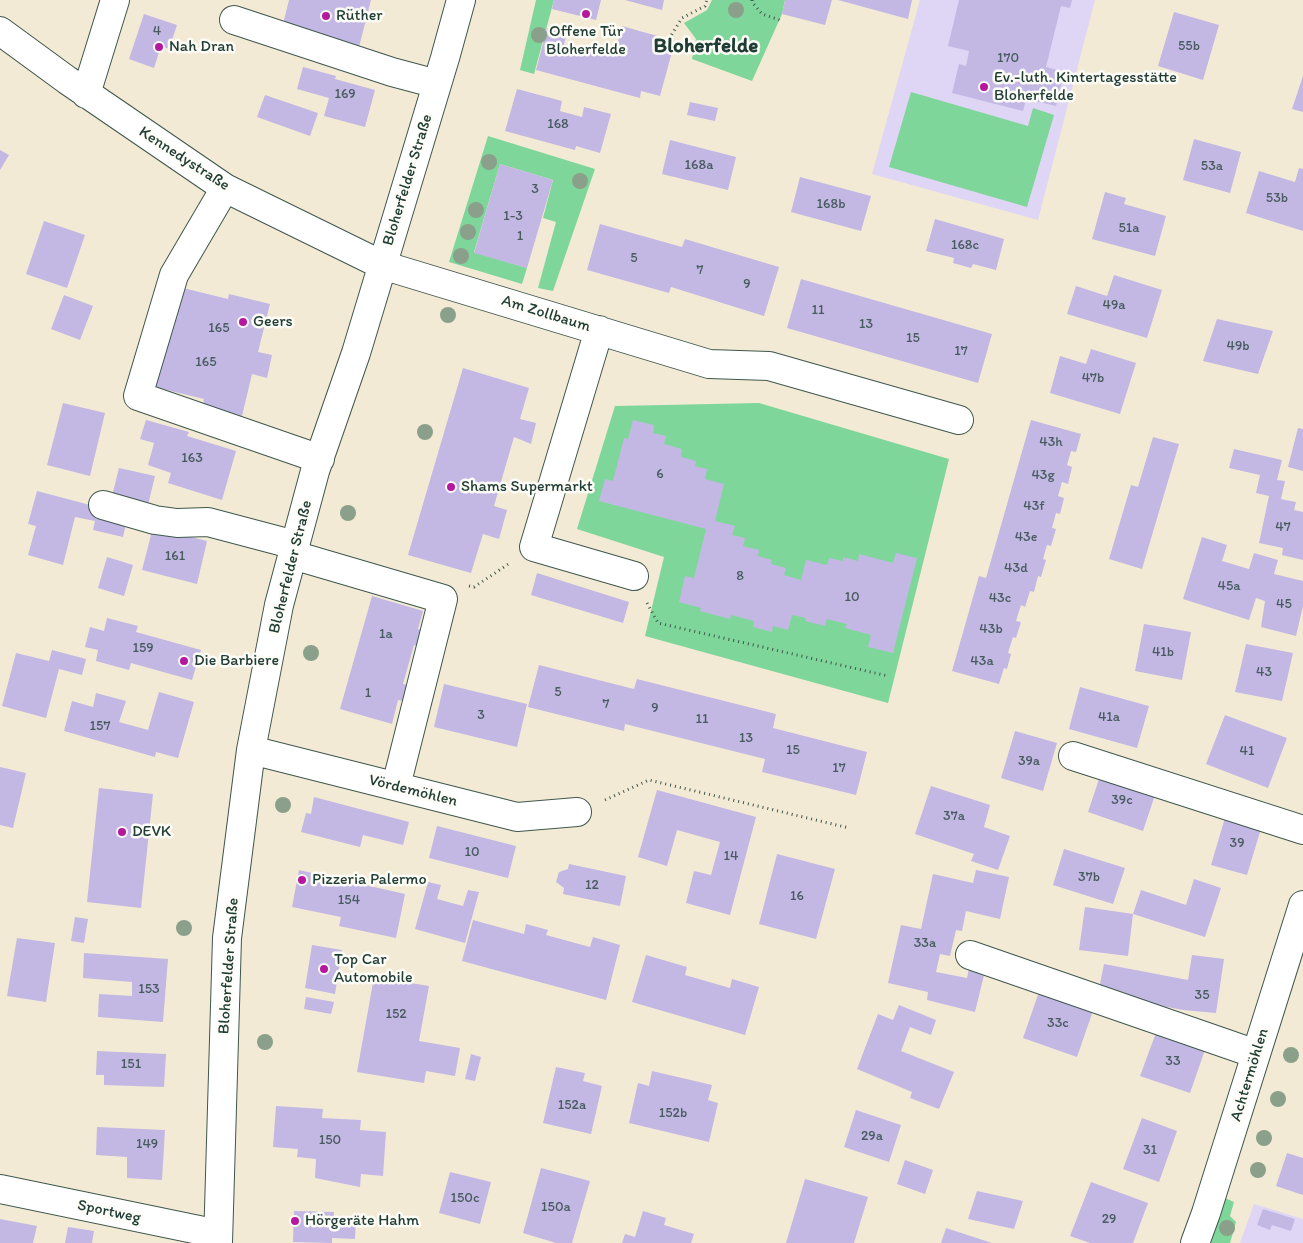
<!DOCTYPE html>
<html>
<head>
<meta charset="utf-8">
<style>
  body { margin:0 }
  canvas { display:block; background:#f2ead4 }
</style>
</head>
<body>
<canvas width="1303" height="1243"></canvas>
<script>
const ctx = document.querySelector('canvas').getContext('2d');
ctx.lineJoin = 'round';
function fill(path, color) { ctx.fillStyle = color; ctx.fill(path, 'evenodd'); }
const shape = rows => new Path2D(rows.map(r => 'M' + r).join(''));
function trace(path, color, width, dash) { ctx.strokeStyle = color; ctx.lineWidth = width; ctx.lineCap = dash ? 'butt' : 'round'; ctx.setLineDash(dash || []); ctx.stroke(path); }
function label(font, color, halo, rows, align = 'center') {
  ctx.font = font + ' Itim,sans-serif'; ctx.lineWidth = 5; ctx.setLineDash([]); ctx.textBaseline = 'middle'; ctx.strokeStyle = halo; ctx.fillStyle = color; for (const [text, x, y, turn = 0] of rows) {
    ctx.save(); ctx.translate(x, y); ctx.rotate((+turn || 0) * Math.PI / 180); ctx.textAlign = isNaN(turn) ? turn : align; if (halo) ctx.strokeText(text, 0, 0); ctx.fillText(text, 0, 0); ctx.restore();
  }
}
fill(shape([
  [920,0,1095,0,1038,220,872,174],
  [1254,1204,1303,1219,1303,1243,1240,1243]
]), '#dfd5f5');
fill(shape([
  [536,0,554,0,534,74,520,70],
  [712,0,785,0,782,14,752,81,692,59,696,39,684,23,707,10],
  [911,92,1028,126,1033,108,1054,115,1027,207,889,167],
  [488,136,595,169,553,291,538,288,556,222,543,218,553,180,500,164,474,252,527,268,522,284,449,262],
  [759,403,949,459,888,703,645,636,664,557,577,529,615,406],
  [1225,1198,1234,1202,1230,1216,1236,1222,1230,1243,1210,1243]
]), '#7fd69a');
fill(shape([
  [289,0,371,0,358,51,281,32],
  [554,0,601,0,596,20,552,9],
  [625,0,664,0,662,10],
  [785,0,832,0,825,25,782,14],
  [838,0,912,0,908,19],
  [959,0,1072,0,1070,8,1061,6,1046,67,1064,72,1056,106,1026,99,1023,111,952,93,959,64,966,66,969,51,948,46],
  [1174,12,1219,25,1203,80,1158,66],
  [144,14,177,25,169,49,161,46,154,68,129,59],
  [622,26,675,41,660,96,641,91,640,98,536,70,547,28,567,33,564,44,614,57],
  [303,67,336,76,335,79,375,90,365,127,324,116,329,98,297,89],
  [1303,76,1303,112,1292,109],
  [517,89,562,101,560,111,582,117,584,107,611,114,600,153,576,146,575,150,505,131],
  [265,95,318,113,310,136,257,117],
  [690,102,718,108,715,121,687,115],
  [1194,139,1241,152,1230,193,1183,180],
  [670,140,736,157,728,190,662,174],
  [0,150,9,155,0,170],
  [500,164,553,180,527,268,474,253],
  [1299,168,1303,169,1303,231,1246,213,1259,171,1295,182],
  [800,177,871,196,861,231,791,212],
  [1105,192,1126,198,1124,204,1166,216,1155,256,1092,239],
  [935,219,1004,239,996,270,973,264,971,268,953,263,954,258,926,251],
  [44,221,85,235,67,288,26,274],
  [600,224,682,247,685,239,779,267,764,316,671,287,669,293,587,270],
  [1114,275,1162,290,1147,338,1067,314,1076,286,1107,296],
  [801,279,992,334,978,383,787,328],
  [179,287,228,299,229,294,270,304,258,352,272,355,267,378,252,374,242,416,203,406,204,399,154,387],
  [64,295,93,306,80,340,51,329],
  [1217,319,1273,331,1258,374,1203,361],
  [1091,349,1136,363,1120,414,1050,393,1060,356,1086,364],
  [463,368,529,388,520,419,536,423,531,444,514,437,494,506,507,510,499,539,483,534,471,573,408,555],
  [63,403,105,413,90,476,47,465],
  [146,420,189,432,187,436,236,451,222,500,168,483,171,473,148,465,154,443,140,439],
  [633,420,654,425,653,433,666,436,664,444,682,449,681,457,696,461,695,466,707,469,705,479,724,484,715,521,735,526,732,535,745,538,743,546,759,550,758,556,772,560,771,564,786,568,784,575,801,580,806,560,827,565,829,558,843,561,843,557,858,561,859,554,893,563,896,553,917,558,893,653,868,647,871,635,845,628,847,624,827,619,825,626,805,621,806,618,792,615,788,630,773,626,772,632,753,627,754,621,731,615,730,619,700,611,701,608,679,602,685,576,694,578,706,529,599,501,605,479,613,481,624,438,628,439],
  [1031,420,1081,434,1076,452,1071,451,1067,465,1072,467,1068,484,1062,482,1058,496,1064,498,1060,514,1056,513,1052,528,1056,529,1051,546,1047,545,1043,559,1046,560,1041,577,1038,576,1034,592,1030,591,1025,607,1021,605,1016,621,1021,622,1016,638,1013,637,1008,653,1011,654,1007,669,1004,668,999,684,952,671,979,576,986,578],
  [1298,428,1303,429,1303,471,1288,467],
  [1153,437,1179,444,1142,569,1109,559,1131,485,1138,487],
  [1234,449,1282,460,1277,480,1285,481,1281,499,1296,502,1294,510,1303,512,1303,560,1282,555,1283,548,1259,543,1269,496,1256,493,1260,475,1229,468],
  [119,468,155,476,148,505,112,496],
  [37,491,128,515,123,537,93,530,95,521,75,517,63,565,28,555,36,526,28,524],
  [153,527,207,541,197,584,142,570],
  [1202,537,1227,545,1222,561,1249,569,1254,553,1278,560,1274,574,1303,581,1303,606,1296,636,1261,627,1265,601,1256,598,1249,620,1183,599],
  [107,557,133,565,124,596,98,588],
  [537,573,629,602,623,623,531,595],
  [372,596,423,611,418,629,423,631,419,647,414,645,403,684,408,685,404,701,398,700,392,724,340,709],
  [107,618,138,626,136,632,201,650,192,680,131,663,129,670,96,661,98,650,85,647,90,627,104,631],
  [1144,624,1191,632,1182,680,1135,671],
  [1246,644,1293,653,1282,701,1235,692],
  [52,650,86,659,82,675,59,669,46,718,2,706,16,653,49,661],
  [539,665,634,689,637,679,776,714,773,728,867,752,856,795,762,772,765,759,625,724,624,731,528,707],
  [444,684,527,704,517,747,434,727],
  [1080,687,1149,706,1137,748,1069,729],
  [159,692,194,702,178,758,156,752,155,757,64,731,72,701,93,707,96,693,126,701,119,722,148,730],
  [1225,715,1287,738,1268,788,1206,764],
  [1015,731,1057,743,1043,791,1001,778],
  [0,767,26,773,13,828,0,825],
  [1102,770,1157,789,1143,831,1088,812],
  [931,786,990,805,984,827,1010,836,998,870,971,861,974,854,915,834],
  [99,788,153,794,141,908,87,902],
  [657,790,756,817,730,915,686,903,694,871,711,875,720,842,677,830,667,866,638,857],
  [314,797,409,822,403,845,363,835,360,847,301,832,306,813,311,814],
  [1227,811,1263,822,1247,875,1211,865],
  [437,826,516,846,508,878,429,858],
  [1064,849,1125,868,1113,904,1053,885],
  [777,854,835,869,816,939,759,924],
  [569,864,626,876,620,906,563,894,564,888,556,882,559,872,568,869],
  [299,870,405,894,396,938,339,926,341,917,292,907],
  [976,870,1009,877,1000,919,966,911,962,931,956,930,950,956,940,954,936,972,967,978,970,964,986,967,975,1012,927,1000,928,992,888,983,901,925,921,929,933,874,973,883],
  [1194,879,1221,888,1205,937,1133,914,1141,890,1186,905],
  [428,882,441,885,437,899,463,906,468,890,479,892,465,943,415,929],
  [1085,907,1133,914,1128,956,1079,950],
  [75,917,88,919,84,943,71,941],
  [473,920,524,934,526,924,548,930,546,935,590,947,593,937,620,945,606,1000,462,961],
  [17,938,55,943,46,1002,7,996],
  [312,945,342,950,335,994,305,988],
  [84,953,168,959,163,1022,98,1017,99,994,132,996,132,982,83,978],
  [646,955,687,967,685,975,730,988,732,979,759,987,745,1035,632,1002],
  [1192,955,1224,959,1216,1013,1183,1010,1098,994,1104,964,1188,980],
  [374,977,429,986,419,1041,460,1048,455,1076,426,1071,424,1083,357,1072],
  [1040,989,1094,1008,1077,1057,1023,1038],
  [306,997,334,1002,331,1014,304,1009],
  [899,1005,936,1020,931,1035,910,1027,901,1051,954,1072,939,1109,910,1098,912,1092,857,1069,878,1014,893,1020],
  [1157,1030,1206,1047,1190,1093,1140,1076],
  [97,1051,166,1054,164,1087,104,1085,104,1075,96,1075],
  [471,1054,481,1057,475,1081,465,1079],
  [556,1067,585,1073,583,1081,602,1086,591,1134,543,1123],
  [652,1071,712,1085,708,1100,718,1103,709,1142,629,1123,638,1083,649,1086],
  [276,1106,323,1109,322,1118,361,1120,360,1130,386,1132,383,1176,361,1174,360,1187,315,1178,316,1159,297,1157,298,1149,273,1147],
  [856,1110,901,1125,889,1162,844,1147],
  [1142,1118,1177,1131,1159,1182,1123,1169],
  [97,1127,165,1130,162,1180,127,1178,127,1157,96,1155],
  [1287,1153,1303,1158,1303,1195,1276,1186],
  [905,1160,933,1170,925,1194,897,1184],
  [541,1168,590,1181,572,1243,556,1243,523,1233],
  [450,1172,491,1182,480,1224,439,1213],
  [805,1179,868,1197,854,1243,786,1243],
  [1091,1182,1148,1203,1133,1243,1090,1243,1070,1236],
  [977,1191,1023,1201,1014,1229,968,1219],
  [1263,1209,1295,1219,1291,1231,1272,1225,1270,1230,1257,1225],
  [294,1211,334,1212,334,1217,356,1218,355,1239,332,1238,332,1243,293,1242],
  [643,1211,666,1218,664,1225,694,1234,691,1243,622,1243,625,1234,635,1237],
  [0,1219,37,1226,33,1243,0,1243],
  [68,1227,94,1231,92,1243,65,1243],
  [946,1228,992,1243,941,1243]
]), '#c3b8e4');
const minor = shape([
  [234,20,392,72,437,84],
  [0,31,67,80,225,188,382,265,709,364,769,366,959,420],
  [86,94,115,0],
  [225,188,174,275,138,396,320,459],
  [599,330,534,547,634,576],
  [103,505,155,520,177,523,208,522,295,545],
  [293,555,443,599,396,786],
  [251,750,517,817,577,812],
  [1073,756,1303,830],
  [970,955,1256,1054],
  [0,1189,218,1234],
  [218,1243,227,938,251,750,279,605,315,471,356,353,445,58,461,0],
  [1195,1243,1206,1213,1303,905]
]);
trace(minor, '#3f574c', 30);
trace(shape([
  [752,0,752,2,762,14,780,20],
  [669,39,682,18,705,6,707,0],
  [469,586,474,587,510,563],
  [647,603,658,623,888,676],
  [605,800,649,780,849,828]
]), '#3f574c', 3, [1, 4]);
trace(minor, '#fff', 28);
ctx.fillStyle = '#8ba08a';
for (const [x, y] of [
  [736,10],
  [539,35],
  [489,162],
  [580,181],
  [476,210],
  [468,232],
  [461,256],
  [448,315],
  [425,432],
  [348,513],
  [311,653],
  [283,805],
  [184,928],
  [265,1042],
  [1291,1055],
  [1278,1099],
  [1264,1138],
  [1258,1170],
  [1227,1228]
]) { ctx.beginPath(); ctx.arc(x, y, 8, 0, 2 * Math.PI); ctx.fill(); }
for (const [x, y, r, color] of [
  [586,14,5,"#b5179e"],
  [326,16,5,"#b5179e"],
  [159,47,5,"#b5179e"],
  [984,87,5,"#b5179e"],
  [243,322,5,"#b5179e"],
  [451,487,5,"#b5179e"],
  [184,661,5,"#b5179e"],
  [122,832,5,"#b5179e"],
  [302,880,5,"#b5179e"],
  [324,969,5,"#b5179e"],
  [295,1221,5,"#b5179e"]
]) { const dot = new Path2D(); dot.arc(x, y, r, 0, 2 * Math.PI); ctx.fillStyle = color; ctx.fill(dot); trace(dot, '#fdfcf7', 2); }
label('14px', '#485c60', null, [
  ["4",157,31],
  ["55b",1189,46],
  ["170",1008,58],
  ["169",345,94],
  ["168",558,124],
  ["168a",699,165],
  ["53a",1212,166],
  ["3",535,189],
  ["53b",1277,198],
  ["168b",831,204],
  ["1-3",513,216],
  ["51a",1129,228],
  ["1",520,236],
  ["168c",965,245],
  ["5",634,258],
  ["7",700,270],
  ["9",747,284],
  ["49a",1114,305],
  ["11",818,310],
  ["13",866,324],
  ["165",219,328],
  ["15",913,338],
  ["49b",1238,346],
  ["17",961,351],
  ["165",206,362],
  ["47b",1093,378],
  ["43h",1051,442],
  ["163",192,458],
  ["6",660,474],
  ["43g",1043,475],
  ["43f",1034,506],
  ["47",1283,527],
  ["43e",1026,537],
  ["161",175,556],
  ["43d",1016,568],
  ["8",740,576],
  ["45a",1229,586],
  ["10",852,597],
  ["43c",1000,598],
  ["45",1284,604],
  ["43b",991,629],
  ["1a",386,634],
  ["159",143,648],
  ["41b",1163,652],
  ["43a",982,661],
  ["43",1264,672],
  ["5",558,692],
  ["1",368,693],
  ["7",606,704],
  ["9",655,708],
  ["3",481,715],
  ["41a",1109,717],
  ["11",702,719],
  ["157",100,726],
  ["13",746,738],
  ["15",793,750],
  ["41",1247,751],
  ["39a",1029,761],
  ["17",839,768],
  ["39c",1122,800],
  ["37a",954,816],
  ["39",1237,843],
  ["10",472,852],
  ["14",731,856],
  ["37b",1089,877],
  ["12",592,885],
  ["16",797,896],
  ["154",349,900],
  ["33a",925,943],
  ["153",149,989],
  ["35",1202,995],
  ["152",396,1014],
  ["33c",1058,1023],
  ["33",1173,1061],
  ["151",131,1064],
  ["152a",572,1105],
  ["152b",673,1113],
  ["29a",872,1136],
  ["150",330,1140],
  ["149",147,1144],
  ["31",1150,1150],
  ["150c",465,1198],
  ["150a",556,1207],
  ["29",1109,1219]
]);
label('16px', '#1f3d34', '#fdfcf7', [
  ["Rüther",336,16],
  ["Offene Tür",586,32,"center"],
  ["Bloherfelde",586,50,"center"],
  ["Nah Dran",169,47],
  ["Ev.-luth. Kintertagesstätte",994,78],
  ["Bloherfelde",994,96],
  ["Geers",253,322],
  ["Shams Supermarkt",461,487],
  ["Die Barbiere",194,661],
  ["DEVK",132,832],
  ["Pizzeria Palermo",312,880],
  ["Top Car",334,960],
  ["Automobile",334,978],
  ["Hörgeräte Hahm",305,1221]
], 'left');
label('16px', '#1f3d34', '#fdfcf7', [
  ["Kennedystraße",184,159,33],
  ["Bloherfelder Straße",408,180,-73],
  ["Am Zollbaum",546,314,17],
  ["Bloherfelder Straße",291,567,-76],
  ["Vördemöhlen",413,791,14],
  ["Bloherfelder Straße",229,966,-86],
  ["Achtermöhlen",1250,1075,-73],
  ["Sportweg",109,1212,12]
]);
label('bold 21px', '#1f3d34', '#fdfcf7', [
  ["Bloherfelde",706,47]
]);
</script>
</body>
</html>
